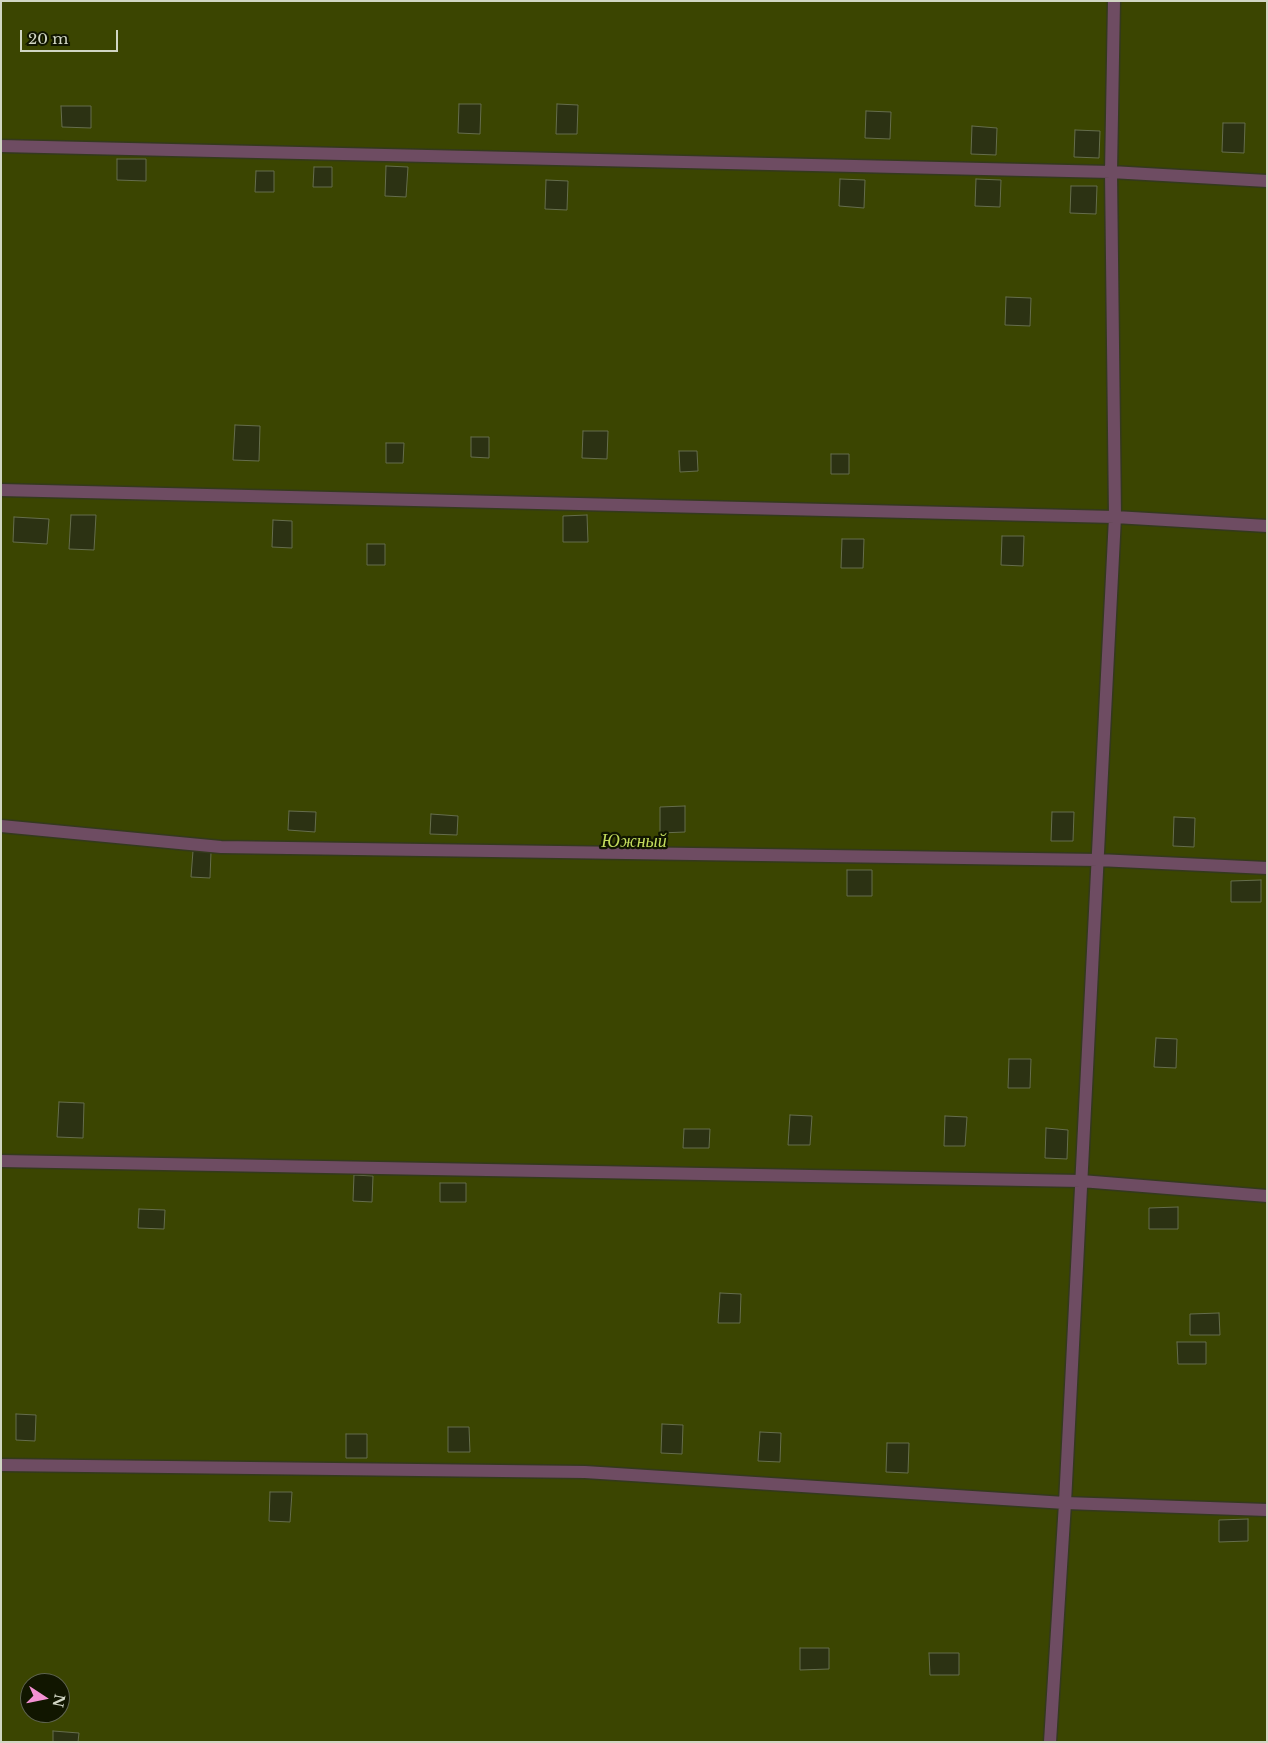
<!DOCTYPE html>
<html>
<head>
<meta charset="utf-8">
<style>
  body { margin:0 }
  #map { position:relative; width:1268px; height:1743px; overflow:hidden; background:#1a1f02; font-family:"Libre Baskerville",serif }
  canvas { display:block }
  .frame { position:absolute; inset:0; border:2px solid #d1d6c4; pointer-events:none }
  .north { position:absolute; left:20px; top:1673px; width:50px; height:50px; box-sizing:border-box; background:#111600; border:1px solid #5e634e; border-radius:50%; rotate:101deg; font-size:14px; font-weight:700; line-height:20px; text-align:center; color:#d1d6c4 }
  .north::after { content:''; display:block; margin:auto; width:18px; height:22px; background:#f491d3; clip-path:polygon(50% 0,100% 100%,50% 72%,0 100%) }
  .scale { position:absolute; left:20px; top:30px; width:98px; height:22px; box-sizing:border-box; border:2px solid #d1d6c4; border-top:0; padding-left:6px; font-size:15px; line-height:18px; white-space:nowrap; color:#d1d6c4; -webkit-text-stroke:4px #111600; paint-order:stroke }
</style>
</head>
<body>
<div id="map">
<canvas width="1268" height="1743"></canvas>
<div class="frame"></div>
<div class="north">N</div>
<div class="scale">20 m</div>
</div>
<script>
const ctx = document.querySelector('canvas').getContext('2d');
ctx.lineJoin = 'round';
function fill(path, color) { ctx.fillStyle = color; ctx.fill(path, 'evenodd'); }
const shape = rows => new Path2D(rows.map(r => 'M' + r).join(''));
function trace(path, color, width, dash) { ctx.strokeStyle = color; ctx.lineWidth = width; ctx.lineCap = dash ? 'butt' : 'round'; ctx.setLineDash(dash || []); ctx.stroke(path); }
function label(font, color, halo, rows, align = 'center') {
  ctx.font = font + ' "Libre Baskerville",serif'; ctx.lineWidth = 4.5; ctx.setLineDash([]); ctx.textBaseline = 'middle'; ctx.strokeStyle = halo; ctx.fillStyle = color; for (const [text, x, y, turn = 0] of rows) {
    ctx.save(); ctx.translate(x, y); ctx.rotate((+turn || 0) * Math.PI / 180); ctx.textAlign = isNaN(turn) ? turn : align; if (halo) ctx.strokeText(text, 0, 0); ctx.fillText(text, 0, 0); ctx.restore();
  }
}
fill(shape([
  [1,1,1267,1,1267,1742,1,1742],
  [30,1683,60,1683,60,1713,30,1713]
]), '#3b4501');
const building = shape([
  [459,104,481,104,480,134,458,133,459,104],
  [557,104,578,105,577,134,556,134,557,104],
  [61,106,91,106,91,128,62,127,61,106],
  [866,111,891,112,890,139,865,138,866,111],
  [1223,123,1245,123,1244,153,1222,152,1223,123],
  [972,126,997,128,996,155,971,154,972,126],
  [1075,130,1100,131,1099,158,1074,157,1075,130],
  [117,159,146,159,146,181,117,180,117,159],
  [386,166,408,167,406,197,385,196,386,166],
  [314,167,332,167,332,187,313,187,314,167],
  [256,171,274,171,274,192,255,192,256,171],
  [840,179,865,180,864,208,839,206,840,179],
  [976,179,1001,180,1000,207,975,206,976,179],
  [546,180,568,181,567,210,545,209,546,180],
  [1071,186,1097,186,1096,214,1070,213,1071,186],
  [1006,297,1031,298,1030,326,1005,325,1006,297],
  [235,425,260,426,259,461,233,460,235,425],
  [583,431,608,431,607,459,582,458,583,431],
  [471,437,489,437,489,458,471,457,471,437],
  [386,443,404,443,403,463,386,463,386,443],
  [679,451,697,451,698,471,680,472,679,451],
  [831,454,849,454,849,474,831,474,831,454],
  [71,515,96,515,94,550,69,549,71,515],
  [587,515,588,542,563,542,563,516,587,515],
  [14,517,49,519,47,544,13,542,14,517],
  [273,520,292,521,292,548,272,547,273,520],
  [1002,536,1024,536,1023,566,1001,565,1002,536],
  [842,539,864,539,863,568,841,568,842,539],
  [367,544,385,544,385,565,367,565,367,544],
  [685,806,685,832,660,833,660,807,685,806],
  [289,811,316,812,315,832,288,830,289,811],
  [1052,812,1074,812,1073,841,1051,841,1052,812],
  [431,814,458,816,457,835,430,834,431,814],
  [1174,817,1195,818,1194,847,1173,846,1174,817],
  [193,851,211,852,210,878,191,877,193,851],
  [847,870,872,870,872,896,847,896,847,870],
  [1261,880,1261,902,1231,902,1231,881,1261,880],
  [1156,1038,1177,1039,1176,1068,1154,1067,1156,1038],
  [1009,1059,1031,1059,1030,1088,1008,1088,1009,1059],
  [59,1102,84,1103,83,1138,57,1137,59,1102],
  [790,1115,812,1116,810,1145,788,1145,790,1115],
  [945,1116,967,1117,965,1146,944,1146,945,1116],
  [1046,1128,1068,1130,1067,1159,1045,1158,1046,1128],
  [684,1129,710,1129,709,1148,683,1148,684,1129],
  [354,1175,373,1176,372,1202,353,1201,354,1175],
  [440,1183,466,1183,466,1202,440,1202,440,1183],
  [1178,1207,1178,1229,1149,1229,1149,1208,1178,1207],
  [139,1209,165,1210,164,1229,138,1228,139,1209],
  [720,1293,741,1294,740,1323,718,1323,720,1293],
  [1219,1313,1220,1335,1190,1335,1190,1314,1219,1313],
  [1177,1342,1206,1342,1206,1364,1178,1364,1177,1342],
  [16,1414,36,1415,35,1441,16,1440,16,1414],
  [662,1424,683,1425,682,1454,661,1453,662,1424],
  [448,1427,469,1427,470,1452,448,1452,448,1427],
  [760,1432,781,1433,780,1462,758,1461,760,1432],
  [346,1434,367,1434,367,1458,346,1458,346,1434],
  [887,1443,909,1443,908,1473,886,1472,887,1443],
  [270,1492,292,1492,290,1522,269,1521,270,1492],
  [1248,1519,1248,1541,1219,1542,1219,1520,1248,1519],
  [800,1648,829,1648,829,1669,800,1670,800,1648],
  [929,1653,959,1653,959,1675,930,1675,929,1653],
  [53,1731,79,1733,78,1742,53,1742,53,1731]
]);
fill(building, '#2c3213');
trace(building, '#656d4c', 1);
const minor = shape([
  [1,146,1111,172,1267,181],
  [1,490,1115,517,1267,526],
  [1,826,221,847,1098,860,1267,868],
  [1,1161,1081,1181,1267,1196],
  [1,1465,585,1472,1065,1503,1267,1510],
  [1050,1742,1065,1503,1115,517,1111,172,1114,1]
]);
trace(minor, '#34391d', 15);
trace(minor, '#6e4c62', 12);
label('italic 18px', '#c3db5c', '#111600', [
  ["Южный",634,842]
]);
</script>
</body>
</html>
